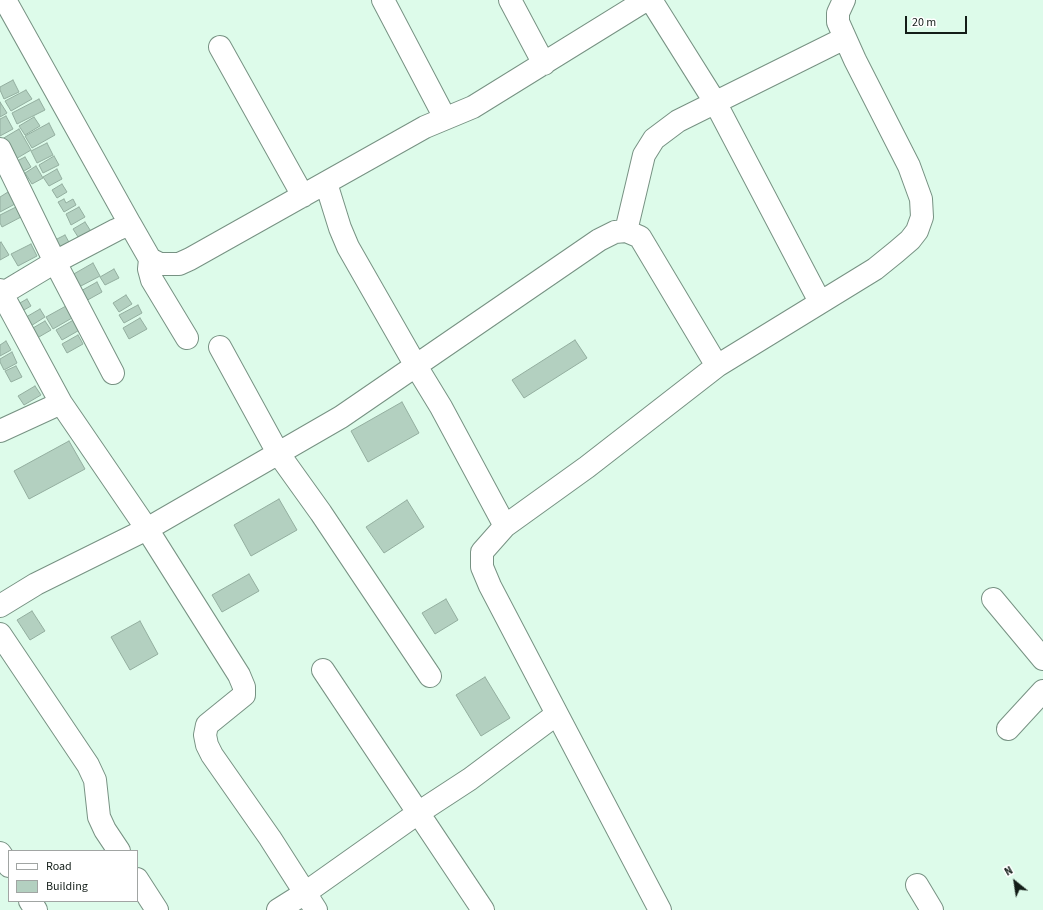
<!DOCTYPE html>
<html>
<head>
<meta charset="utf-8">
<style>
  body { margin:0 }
  #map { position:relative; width:1043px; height:910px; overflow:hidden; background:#ddfbea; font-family:"Source Sans 3",sans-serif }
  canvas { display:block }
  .legend { position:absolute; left:8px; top:850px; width:130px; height:52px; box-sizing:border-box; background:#fff; border:1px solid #a1a5a3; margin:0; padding:5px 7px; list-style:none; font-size:12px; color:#131d18 }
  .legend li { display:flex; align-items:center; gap:8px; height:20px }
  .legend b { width:20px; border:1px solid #a1a5a3 }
  .north { position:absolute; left:995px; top:862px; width:40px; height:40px; -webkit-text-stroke:3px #fff; paint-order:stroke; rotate:330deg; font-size:11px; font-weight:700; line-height:16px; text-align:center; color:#131d18 }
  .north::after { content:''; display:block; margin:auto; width:14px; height:18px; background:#131d18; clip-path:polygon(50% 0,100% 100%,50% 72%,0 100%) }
  .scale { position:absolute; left:905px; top:16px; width:62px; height:18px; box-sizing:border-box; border:2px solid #131d18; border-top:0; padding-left:5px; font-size:12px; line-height:14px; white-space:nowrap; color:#131d18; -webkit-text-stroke:3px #fff; paint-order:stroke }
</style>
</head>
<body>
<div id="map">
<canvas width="1043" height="910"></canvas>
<ul class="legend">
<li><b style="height:5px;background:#fff"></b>Road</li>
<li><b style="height:11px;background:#b3d0c0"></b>Building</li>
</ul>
<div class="north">N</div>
<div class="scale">20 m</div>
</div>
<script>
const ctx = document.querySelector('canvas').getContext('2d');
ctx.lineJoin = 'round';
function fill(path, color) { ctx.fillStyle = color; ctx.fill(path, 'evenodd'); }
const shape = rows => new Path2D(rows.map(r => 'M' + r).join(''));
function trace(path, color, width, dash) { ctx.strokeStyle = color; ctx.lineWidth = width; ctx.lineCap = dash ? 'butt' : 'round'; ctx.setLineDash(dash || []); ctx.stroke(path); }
const building = shape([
  [13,80,19,92,4,99,0,90,0,87,13,80],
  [26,90,32,99,11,111,5,101,26,90],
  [39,99,45,110,17,124,12,113,39,99],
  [0,102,7,113,0,117,0,102],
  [6,116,13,129,0,136,0,119,6,116],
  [34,117,40,126,25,135,19,126,34,117],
  [49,123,55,135,32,148,25,136,49,123],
  [19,129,31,150,14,160,2,139,19,129],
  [47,143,53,155,37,163,31,151,47,143],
  [54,156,59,165,43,173,39,165,54,156],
  [25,157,31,167,17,175,11,164,25,157],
  [36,166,43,178,32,184,25,173,36,166],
  [57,169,62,179,49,186,43,177,57,169],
  [62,184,67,192,57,198,52,190,62,184],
  [8,192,15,204,0,212,0,197,8,192],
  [64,199,66,203,73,199,76,205,64,212,58,202,64,199],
  [16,207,21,217,2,227,0,223,0,215,16,207],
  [79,207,85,217,71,225,66,214,79,207],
  [85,222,92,233,80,240,73,229,85,222],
  [65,235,70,244,58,251,53,241,65,235],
  [1,242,9,255,0,260,0,243,1,242],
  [31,244,37,256,18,266,11,254,31,244],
  [93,263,100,276,79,287,72,275,93,263],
  [114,269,119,278,105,285,100,277,114,269],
  [97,282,102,292,84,302,79,292,97,282],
  [126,295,132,304,119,312,113,303,126,295],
  [27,299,31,306,15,315,11,308,27,299],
  [138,305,142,313,124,323,119,315,138,305],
  [66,306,72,318,53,329,46,317,66,306],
  [40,309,45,317,26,329,21,320,40,309],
  [77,318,83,328,62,340,56,330,77,318],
  [140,318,147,329,129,339,123,328,140,318],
  [45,321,51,330,32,341,26,332,45,321],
  [78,335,83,344,67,353,62,344,78,335],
  [575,340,587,358,524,398,512,380,575,340],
  [6,341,11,350,0,356,0,345,6,341],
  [12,352,17,363,4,370,0,362,0,359,12,352],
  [16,366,22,377,11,382,5,371,16,366],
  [35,386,41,395,24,405,18,396,35,386],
  [402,402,419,433,368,462,351,431,402,402],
  [69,441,85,469,29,499,14,471,69,441],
  [279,499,297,530,251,556,234,525,279,499],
  [407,500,424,527,384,553,366,527,407,500],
  [249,574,259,591,222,612,212,595,249,574],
  [446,599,458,620,435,634,422,613,446,599],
  [32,611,45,631,30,640,17,620,32,611],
  [140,621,158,654,130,670,111,637,140,621],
  [485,677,510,718,481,736,456,695,485,677]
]);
fill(building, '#b3d0c0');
trace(building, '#93ae9f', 1);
const minor = shape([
  [5,0,130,224],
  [383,0,445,118],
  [510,0,544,64],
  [651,0,715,102,820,302],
  [220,47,303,196],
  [0,149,55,262,113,373],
  [326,183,340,228,348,247,416,366,441,407,505,526],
  [626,231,644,155,654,139,678,121,845,38],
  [150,259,149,269,152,280,187,338],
  [0,290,61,403,147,529,239,675,244,687,244,695,207,725,205,735,207,745,212,755,270,838,316,910],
  [0,295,55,262,116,230,130,224,150,259,160,264,179,264,190,259,425,127,473,107,646,0],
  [220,347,278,453,321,513,430,676],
  [0,431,61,403],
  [993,599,1043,659],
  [0,606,36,584,147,529,341,417,599,240,615,232,626,231,640,237,717,366],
  [0,634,88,765,95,780,99,817,105,830,119,851],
  [323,670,483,910],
  [557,714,660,910],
  [1008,729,1043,691],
  [0,853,9,866],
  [137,879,157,910],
  [917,885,932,910],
  [30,901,36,910],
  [278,910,305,893,418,813,470,779,557,714,490,586,482,567,482,552,505,526,587,467,717,366,875,269,896,252,910,240,917,231,922,217,921,199,909,166,855,60,838,22,838,13,844,0]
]);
trace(minor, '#779283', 24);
trace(minor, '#fff', 22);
</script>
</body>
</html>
